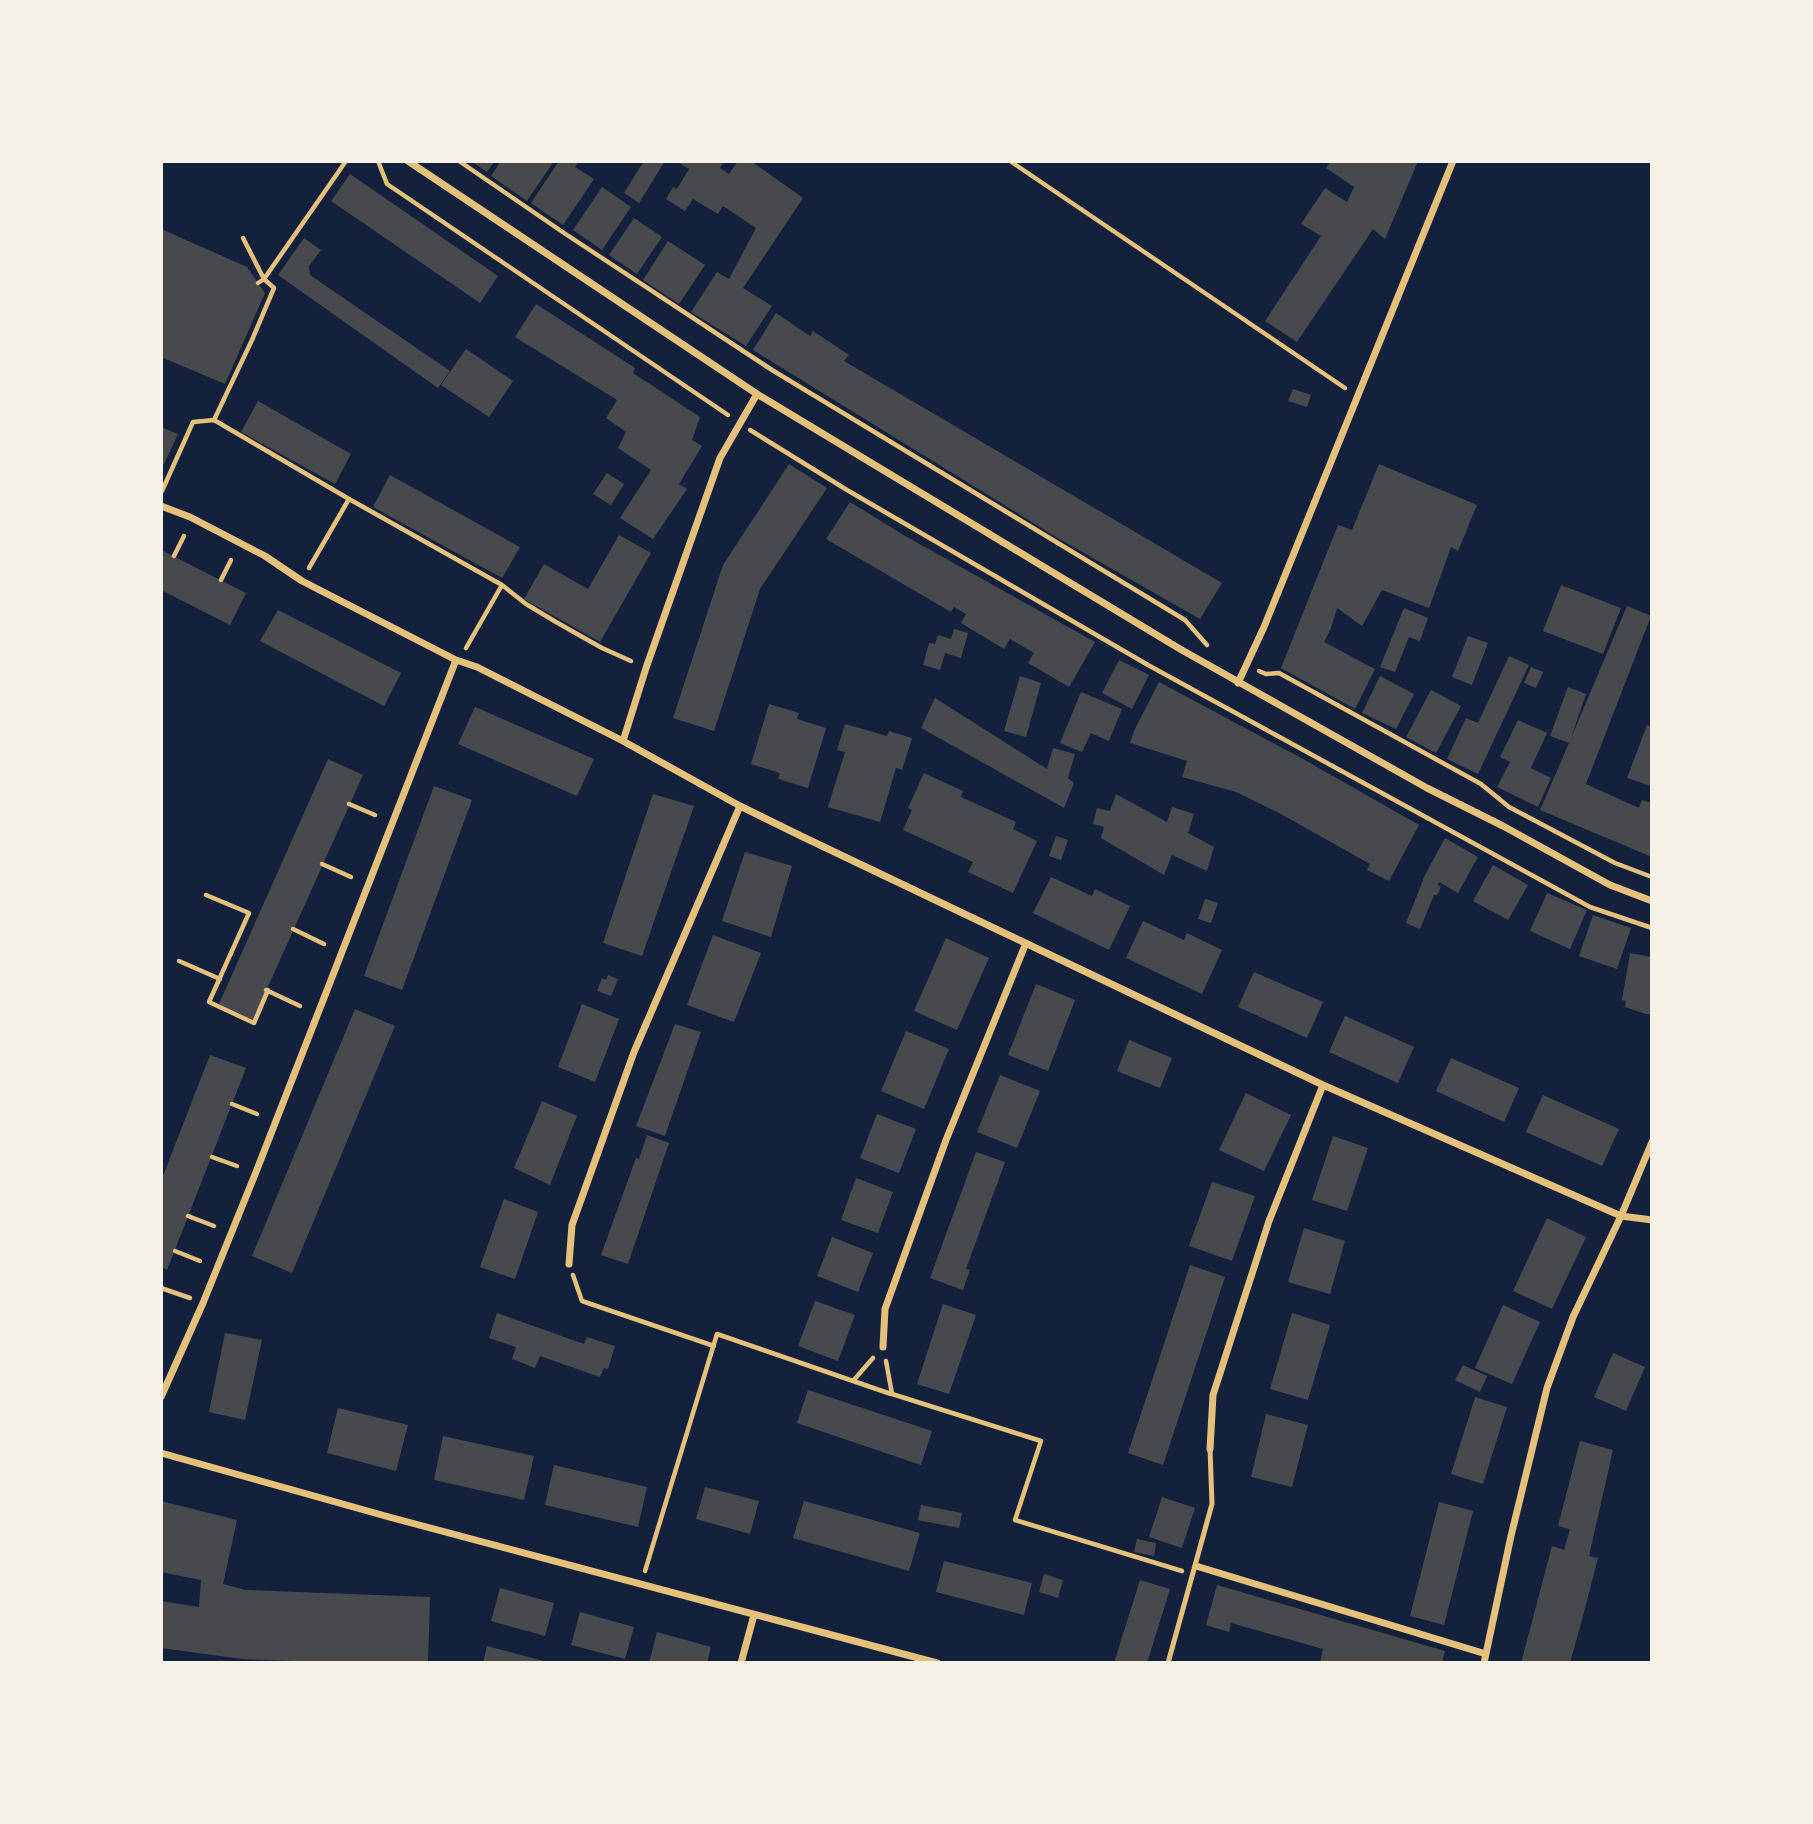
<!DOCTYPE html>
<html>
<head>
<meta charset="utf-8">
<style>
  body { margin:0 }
  #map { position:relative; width:1813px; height:1824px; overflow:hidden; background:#14213d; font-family:Ubuntu,sans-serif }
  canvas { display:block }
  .frame { position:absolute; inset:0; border:163px solid #f6f1e7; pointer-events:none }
</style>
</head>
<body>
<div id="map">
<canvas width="1813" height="1824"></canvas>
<div class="frame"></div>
</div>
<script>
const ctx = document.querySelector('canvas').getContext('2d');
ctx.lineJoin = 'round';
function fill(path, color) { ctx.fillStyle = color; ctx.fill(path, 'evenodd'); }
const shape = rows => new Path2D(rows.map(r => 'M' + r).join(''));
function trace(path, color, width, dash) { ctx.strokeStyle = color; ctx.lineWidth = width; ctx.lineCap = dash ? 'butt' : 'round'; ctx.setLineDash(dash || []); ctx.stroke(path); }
fill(shape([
  [471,161,495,161,487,172],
  [501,161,554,161,527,201,491,176],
  [559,161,579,161,575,167,594,179,563,225,531,203],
  [644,161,665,161,639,203,624,193],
  [676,161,724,161,720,168,729,174,738,161,751,161,803,198,743,288,772,306,746,346,691,312,717,272,729,279,756,228,723,206,718,214,693,199,685,211,666,199,673,187,677,189,689,169],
  [1331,161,1418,161,1385,239,1373,229,1297,342,1265,321,1321,236,1301,224,1325,188,1347,202,1354,187,1326,168],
  [350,174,498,276,480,303,331,201],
  [602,187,631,207,602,250,573,230],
  [634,218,662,237,637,274,609,255],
  [161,229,247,267,265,293,225,384,161,357],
  [304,238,321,250,309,266,310,275,450,371,438,388,278,275],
  [668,241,705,265,679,304,643,280],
  [536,304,635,368,633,373,700,417,692,440,702,446,679,484,687,489,653,539,620,518,651,470,618,448,626,432,606,418,617,400,515,337],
  [776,313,810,336,813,331,849,355,844,361,1222,583,1200,619,1056,537,753,350],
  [466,349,513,381,489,417,441,385],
  [1293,389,1311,395,1307,407,1288,401],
  [258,401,351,454,335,484,241,432],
  [161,427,178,434,164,464,161,463],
  [789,464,827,488,760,589,714,731,673,718,723,565],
  [1379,464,1477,505,1458,551,1451,547,1429,608,1382,590,1362,626,1337,608,1331,628,1324,642,1375,669,1355,709,1281,668,1338,525,1352,530],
  [607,473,624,484,611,505,593,494],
  [390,475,520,547,502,578,373,507],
  [850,502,907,537,1095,642,1069,687,1028,663,1034,653,1010,639,1004,649,961,623,966,614,954,607,951,612,826,539],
  [619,535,651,553,600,642,524,599,544,564,588,589],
  [161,550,246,593,230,625,161,590],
  [1561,585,1621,608,1603,654,1543,631],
  [1627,606,1651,616,1586,784,1639,808,1642,800,1652,803,1652,857,1540,810,1569,743,1550,736,1568,687,1586,694,1571,738],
  [1404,608,1428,618,1420,641,1409,637,1395,672,1380,667],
  [278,610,401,673,384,706,260,641],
  [954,629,968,633,961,658,945,653,940,670,923,665,929,643,935,644,938,635,951,639],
  [1468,636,1488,643,1472,685,1452,677],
  [1509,656,1529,665,1478,774,1447,759,1466,718,1478,723],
  [1119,660,1149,675,1132,709,1102,693],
  [1531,667,1543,672,1536,688,1524,683],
  [1020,676,1041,683,1026,737,1004,731],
  [1380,676,1414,694,1396,729,1362,713],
  [1159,682,1303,759,1419,825,1389,881,1367,870,1370,864,1279,813,1236,792,1182,777,1187,761,1130,743,1134,731],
  [1431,690,1461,706,1436,753,1406,737],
  [1081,692,1122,709,1109,741,1091,733,1082,752,1060,743],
  [935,698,1047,769,1053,748,1075,754,1068,778,1074,783,1064,808,921,728],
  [769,704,799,713,797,719,826,728,808,788,778,779,780,773,751,764],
  [475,707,594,759,577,796,458,744],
  [1518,720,1547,733,1531,768,1551,778,1538,807,1497,787,1510,762,1500,757],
  [845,724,887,736,889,731,912,738,902,770,896,768,880,822,828,807,845,752,837,750],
  [1647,725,1652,727,1651,786,1627,778],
  [328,759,363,775,253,1020,219,1004],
  [924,773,963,791,961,797,1016,822,1013,829,1037,841,1013,893,968,872,973,862,903,830,912,810,908,808],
  [434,786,472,800,402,990,364,976],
  [653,794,694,806,642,956,603,943],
  [1116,794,1167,822,1172,807,1194,814,1188,833,1214,847,1207,871,1172,855,1164,875,1101,838,1104,827,1093,824,1097,808,1110,811],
  [1056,836,1068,840,1061,860,1049,856],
  [1445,838,1478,857,1458,893,1439,882,1438,885,1441,887,1437,895,1434,895,1420,929,1406,923,1425,875],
  [745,852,792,866,771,937,722,921],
  [1493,865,1528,885,1508,920,1473,901],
  [1051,877,1092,896,1095,889,1130,906,1109,950,1033,913],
  [1547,893,1587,910,1570,949,1530,931],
  [1205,899,1218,903,1211,923,1198,919],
  [1593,915,1631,928,1617,969,1579,956],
  [1143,921,1184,940,1187,933,1222,950,1202,994,1126,958],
  [713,935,761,953,734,1022,687,1005],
  [946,938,989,958,957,1030,914,1011],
  [1630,953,1652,957,1652,1014,1646,1014,1625,1007,1626,1001,1622,1000],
  [1254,972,1323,1002,1307,1038,1238,1007],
  [608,975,618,979,611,996,597,991,602,978,606,980],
  [1036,984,1075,1000,1048,1071,1008,1055],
  [582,1004,619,1019,595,1082,558,1067],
  [355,1009,395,1026,292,1273,252,1256],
  [1345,1016,1414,1047,1398,1083,1329,1052],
  [675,1024,701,1032,665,1136,636,1126],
  [906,1031,949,1049,924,1109,881,1091],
  [1129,1040,1172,1058,1160,1088,1117,1071],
  [210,1055,246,1068,167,1270,161,1267,161,1181],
  [1451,1058,1519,1088,1504,1122,1436,1091],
  [1000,1075,1040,1091,1017,1148,977,1132],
  [1246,1093,1291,1115,1264,1171,1219,1150],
  [1543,1095,1619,1129,1602,1166,1526,1132],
  [542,1101,577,1116,550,1185,514,1168],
  [877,1114,916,1129,899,1173,860,1158],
  [647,1135,669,1143,628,1264,601,1255,636,1158,639,1159],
  [1333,1136,1368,1148,1347,1211,1312,1200],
  [976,1152,1005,1162,966,1269,970,1270,963,1290,930,1278],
  [856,1178,893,1192,878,1233,841,1220],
  [1212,1182,1255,1196,1232,1261,1189,1246],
  [504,1199,538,1212,515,1279,480,1267],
  [1547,1218,1586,1237,1552,1309,1513,1291],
  [1304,1228,1345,1241,1330,1294,1288,1282],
  [832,1237,873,1253,858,1292,817,1276],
  [1190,1265,1225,1277,1163,1465,1128,1453],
  [815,1301,855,1315,838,1361,798,1346],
  [943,1304,976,1315,949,1394,917,1384],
  [1503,1305,1540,1322,1512,1384,1475,1368],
  [497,1313,584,1344,587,1337,615,1346,608,1369,604,1368,600,1377,540,1356,535,1368,512,1359,516,1347,489,1338],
  [1292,1313,1330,1325,1308,1400,1270,1389],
  [225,1333,262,1340,245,1420,209,1412],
  [1613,1353,1645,1367,1626,1411,1594,1397],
  [1463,1365,1487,1376,1480,1392,1455,1380],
  [808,1390,932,1431,921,1465,797,1423],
  [1475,1397,1507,1407,1483,1484,1451,1474],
  [338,1408,408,1425,396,1471,327,1453],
  [1266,1414,1308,1425,1292,1487,1251,1477],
  [443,1436,534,1456,524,1500,434,1480],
  [1580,1441,1613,1450,1589,1556,1598,1558,1583,1616,1570,1663,1521,1663,1552,1546,1564,1550,1570,1529,1558,1526],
  [554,1465,647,1487,638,1527,545,1505],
  [705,1487,759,1501,750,1534,696,1519],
  [1162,1497,1195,1508,1182,1548,1149,1537],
  [161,1501,237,1520,223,1584,245,1590,430,1597,428,1663,344,1663,242,1659,161,1648,161,1601,199,1607,201,1580,161,1572],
  [804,1501,920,1533,909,1571,793,1538],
  [1439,1502,1473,1511,1444,1625,1410,1616],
  [921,1505,962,1513,959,1528,918,1520],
  [1137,1539,1156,1543,1154,1556,1134,1552],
  [944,1561,1032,1583,1024,1615,936,1592],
  [1044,1574,1063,1580,1058,1598,1039,1592],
  [1140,1580,1170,1589,1147,1663,1114,1663],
  [1217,1585,1445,1651,1442,1663,1368,1663,1359,1661,1359,1663,1320,1663,1323,1649,1231,1623,1229,1632,1206,1625],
  [500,1588,554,1603,545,1636,491,1621],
  [580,1612,634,1627,625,1659,571,1645],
  [657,1632,711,1647,707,1663,649,1663],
  [487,1646,547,1662,547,1663,483,1663]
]), '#48494c');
trace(shape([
  [378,161,387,184,728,415],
  [459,161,564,233,772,370,1185,620,1207,645],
  [1010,161,1345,388],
  [243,238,264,279,258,283],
  [214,420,349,499,502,585,466,648],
  [750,430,847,490,1148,665,1590,907,1652,928],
  [162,491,193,422,214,420,252,340,274,288,264,279,346,161],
  [174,556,184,536],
  [309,568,349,499],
  [221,580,231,560],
  [502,585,526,604,556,622,602,648,631,661],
  [1259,671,1266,674,1279,673,1481,784,1509,807,1615,863,1652,877],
  [349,804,375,815],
  [322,864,351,877],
  [206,895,249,913,209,1002,254,1023,268,990],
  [293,929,324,944],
  [179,961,220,979],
  [266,990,300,1006],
  [232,1104,257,1114],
  [212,1157,237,1166],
  [188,1216,214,1226],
  [175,1251,200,1261],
  [573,1275,582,1301,714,1346],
  [161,1288,190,1298],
  [886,1361,892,1394,1041,1441,1015,1520,1182,1571],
  [853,1381,891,1394],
  [645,1571,717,1334,853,1381,873,1358]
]), '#e5c07b', 4.5);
trace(shape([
  [1168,1663,1212,1504,1210,1449]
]), '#e5c07b', 5);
trace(shape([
  [408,161,757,394,1180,649,1427,788,1503,826,1610,885,1652,901],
  [161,506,190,517,265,556,302,581,456,660,477,667,623,741,740,806,801,836,1323,1085,1621,1216,1652,1220],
  [1238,683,1264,627,1453,161],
  [623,741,646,668,720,458,757,394],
  [569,1264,572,1225,634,1052,740,806],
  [883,1347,885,1309,946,1140,1026,943],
  [161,1397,203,1303,256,1172,456,660],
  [1210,1449,1213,1395,1269,1221,1323,1085],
  [161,1453,389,1517,937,1663],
  [1196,1566,1486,1654],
  [741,1663,754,1615],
  [1484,1663,1511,1536,1547,1388,1573,1317,1621,1216,1652,1142]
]), '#e5c07b', 7);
</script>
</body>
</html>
